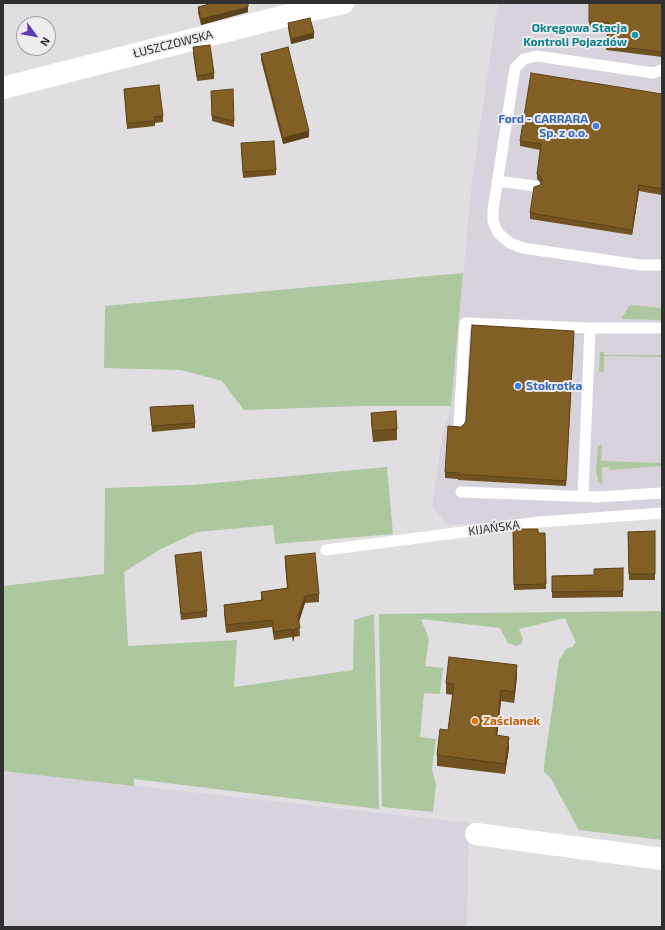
<!DOCTYPE html>
<html>
<head>
<meta charset="utf-8">
<style>
  body { margin:0 }
  #map { position:relative; width:665px; height:930px; overflow:hidden; background:#e0dee1; font-family:"Exo 2",sans-serif }
  canvas { display:block }
  .frame { position:absolute; inset:0; border:4px solid #302f31; pointer-events:none }
  .north { position:absolute; left:16px; top:16px; width:40px; height:40px; box-sizing:border-box; background:#edebee; border:1px solid #a1a0a2; border-radius:50%; rotate:122deg; font-size:11px; font-weight:700; line-height:16px; text-align:center; color:#302f31 }
  .north::after { content:''; display:block; margin:auto; width:14px; height:18px; background:#5a3bb4; clip-path:polygon(50% 0,100% 100%,50% 72%,0 100%) }
</style>
</head>
<body>
<div id="map">
<canvas width="665" height="930"></canvas>
<div class="frame"></div>
<div class="north">N</div>
</div>
<script>
const ctx = document.querySelector('canvas').getContext('2d');
ctx.lineJoin = 'round';
function fill(path, color) { ctx.fillStyle = color; ctx.fill(path, 'evenodd'); }
const shape = rows => new Path2D(rows.map(r => 'M' + r).join(''));
function trace(path, color, width, dash) { ctx.strokeStyle = color; ctx.lineWidth = width; ctx.lineCap = dash ? 'butt' : 'round'; ctx.setLineDash(dash || []); ctx.stroke(path); }
function label(font, color, halo, rows, align = 'center') {
  ctx.font = font + ' "Exo 2",sans-serif'; ctx.lineWidth = 4; ctx.setLineDash([]); ctx.textBaseline = 'middle'; ctx.strokeStyle = halo; ctx.fillStyle = color; for (const [text, x, y, turn = 0] of rows) {
    ctx.save(); ctx.translate(x, y); ctx.rotate((+turn || 0) * Math.PI / 180); ctx.textAlign = isNaN(turn) ? turn : align; if (halo) ctx.strokeText(text, 0, 0); ctx.fillText(text, 0, 0); ctx.restore();
  }
}
fill(shape([
  [498,3,662,3,662,517,539,522,447,524,432,507,443,432,451,406,472,181],
  [3,771,469,823,467,927,3,927]
]), '#d8d2dc');
fill(shape([
  [463,273,451,406,361,406,244,410,222,381,181,370,104,368,105,306],
  [630,305,662,308,662,320,621,319],
  [600,352,604,352,604,355,662,355,662,373,661,357,604,356,604,372,600,372,599,370],
  [600,445,602,445,601,461,662,463,662,466,609,470,609,467,602,467,602,485,598,480,596,471,598,447],
  [387,467,393,534,275,544,273,525,197,532,159,550,124,572,128,646,237,640,234,687,353,670,354,620,374,614,379,809,134,779,134,786,3,771,3,586,104,574,105,488,193,485],
  [662,611,662,840,579,830,550,777,544,772,544,765,559,660,566,649,573,647,574,644,576,643,565,618,519,629,523,639,521,644,516,646,508,643,500,628,421,619,429,639,425,666,443,668,440,694,424,693,420,737,436,739,432,770,436,785,433,812,382,807,379,614]
]), '#adc79e');
trace(shape([
  [662,70,653,73,537,56,524,59,515,68,493,210,493,221,498,233,510,243,523,248,640,265,662,265],
  [497,181,535,186],
  [459,425,465,323,590,328],
  [461,492,597,497,662,493],
  [583,496,590,328,662,328],
  [326,550,539,522,662,513]
]), '#fff', 11);
trace(shape([
  [3,88,285,16,343,3],
  [476,834,662,859]
]), '#fff', 22);
fill(shape([
  [589,3,662,3,662,57,606,50,606,45,608,28,589,28],
  [198,7,248,12,201,25,198,13],
  [288,23,314,38,291,44,288,28],
  [193,47,214,73,214,79,197,81,193,53],
  [261,54,309,137,283,144,261,60],
  [124,89,163,116,163,122,155,123,155,126,127,129],
  [211,91,234,121,234,127,212,121],
  [662,94,662,195,639,191,632,235,530,219,530,213,541,183,537,179,537,174,540,150,520,146,520,141],
  [241,143,276,170,276,175,243,178],
  [574,337,566,486,458,480,458,479,445,478,445,472,461,427],
  [150,407,195,423,195,428,152,432],
  [371,413,397,429,397,440,373,442,371,423],
  [513,529,538,533,545,533,546,589,514,590],
  [655,531,655,580,629,580,628,532],
  [175,555,207,611,207,617,181,620],
  [285,556,319,594,319,602,305,603,299,622,300,636,294,637,293,642,292,637,274,640,272,627,226,633,224,613,224,605,261,600,261,592,287,588,285,564],
  [623,568,623,597,552,598,552,576,594,575],
  [517,676,514,703,501,701,497,735,509,748,505,774,437,766,437,755,448,730,453,695,446,694,446,683]
]), '#705220');
fill(shape([
  [248,7,248,12,201,25,201,19],
  [314,33,314,38,291,44,291,39],
  [309,131,309,137,283,144,283,138],
  [639,185,639,191,632,235,632,230],
  [305,596,305,603,298,624,298,616],
  [294,629,294,637,293,642,293,634],
  [517,665,517,676,514,703,514,692],
  [501,690,501,701,496,746,496,735],
  [509,737,509,748,505,774,505,764]
]), '#5b421a');
const building = shape([
  [213,3,248,3,248,7,201,19,198,7,213,3],
  [589,3,662,3,662,52,606,45,609,22,589,22,589,3],
  [310,18,314,33,291,39,288,23,310,18],
  [210,45,214,73,197,76,193,47,210,45],
  [288,47,309,131,283,138,261,54,288,47],
  [531,73,662,94,662,189,639,185,632,230,530,213,534,187,540,185,542,181,541,177,537,174,541,144,520,141,531,73],
  [159,85,163,116,154,117,155,121,127,123,124,89,159,85],
  [233,89,234,121,212,116,211,91,233,89],
  [274,141,276,170,243,172,241,143,274,141],
  [472,325,574,331,566,481,458,474,458,473,445,472,448,426,461,427,465,423,466,420,472,325],
  [193,405,195,423,152,426,150,407,193,405],
  [396,411,397,429,373,431,371,413,396,411],
  [513,529,538,529,538,533,545,533,546,584,514,585,513,529],
  [655,531,655,574,629,574,628,532,655,531],
  [201,552,207,611,181,614,175,555,201,552],
  [315,553,319,594,305,596,298,616,300,628,294,629,293,634,292,629,274,632,272,620,226,625,224,605,263,600,261,592,288,588,285,556,315,553],
  [623,568,623,591,552,592,552,576,594,575,594,569,623,568],
  [449,657,517,665,514,692,501,690,496,735,509,737,505,764,437,755,440,729,448,730,454,684,446,683,449,657]
]);
fill(building, '#825f25');
trace(building, '#5b421a', 1);
for (const [x, y, r, color] of [
  [635,35,4,"#0f9aa8"],
  [596,126,4,"#3f7fe0"],
  [518,386,4,"#3f7fe0"],
  [475,721,4,"#e8710a"]
]) { const dot = new Path2D(); dot.arc(x, y, r, 0, 2 * Math.PI); ctx.fillStyle = color; ctx.fill(dot); trace(dot, '#edebee', 1.5); }
label('bold 12px', '#0d838f', '#edebee', [
  ["Okręgowa Stacja",627,28],
  ["Kontroli Pojazdów",627,42]
], 'right');
label('12px', '#302f31', '#edebee', [
  ["ŁUSZCZOWSKA",173,44,-14],
  ["KIJAŃSKA",494,528,-8]
]);
label('bold 12px', '#366cbe', '#edebee', [
  ["Ford - CARRARA",588,119],
  ["Sp. z o.o.",588,133],
  ["Stokrotka",526,386,"left"]
], 'right');
label('bold 12px', '#c56008', '#edebee', [
  ["Zaścianek",483,721]
], 'left');
</script>
</body>
</html>
